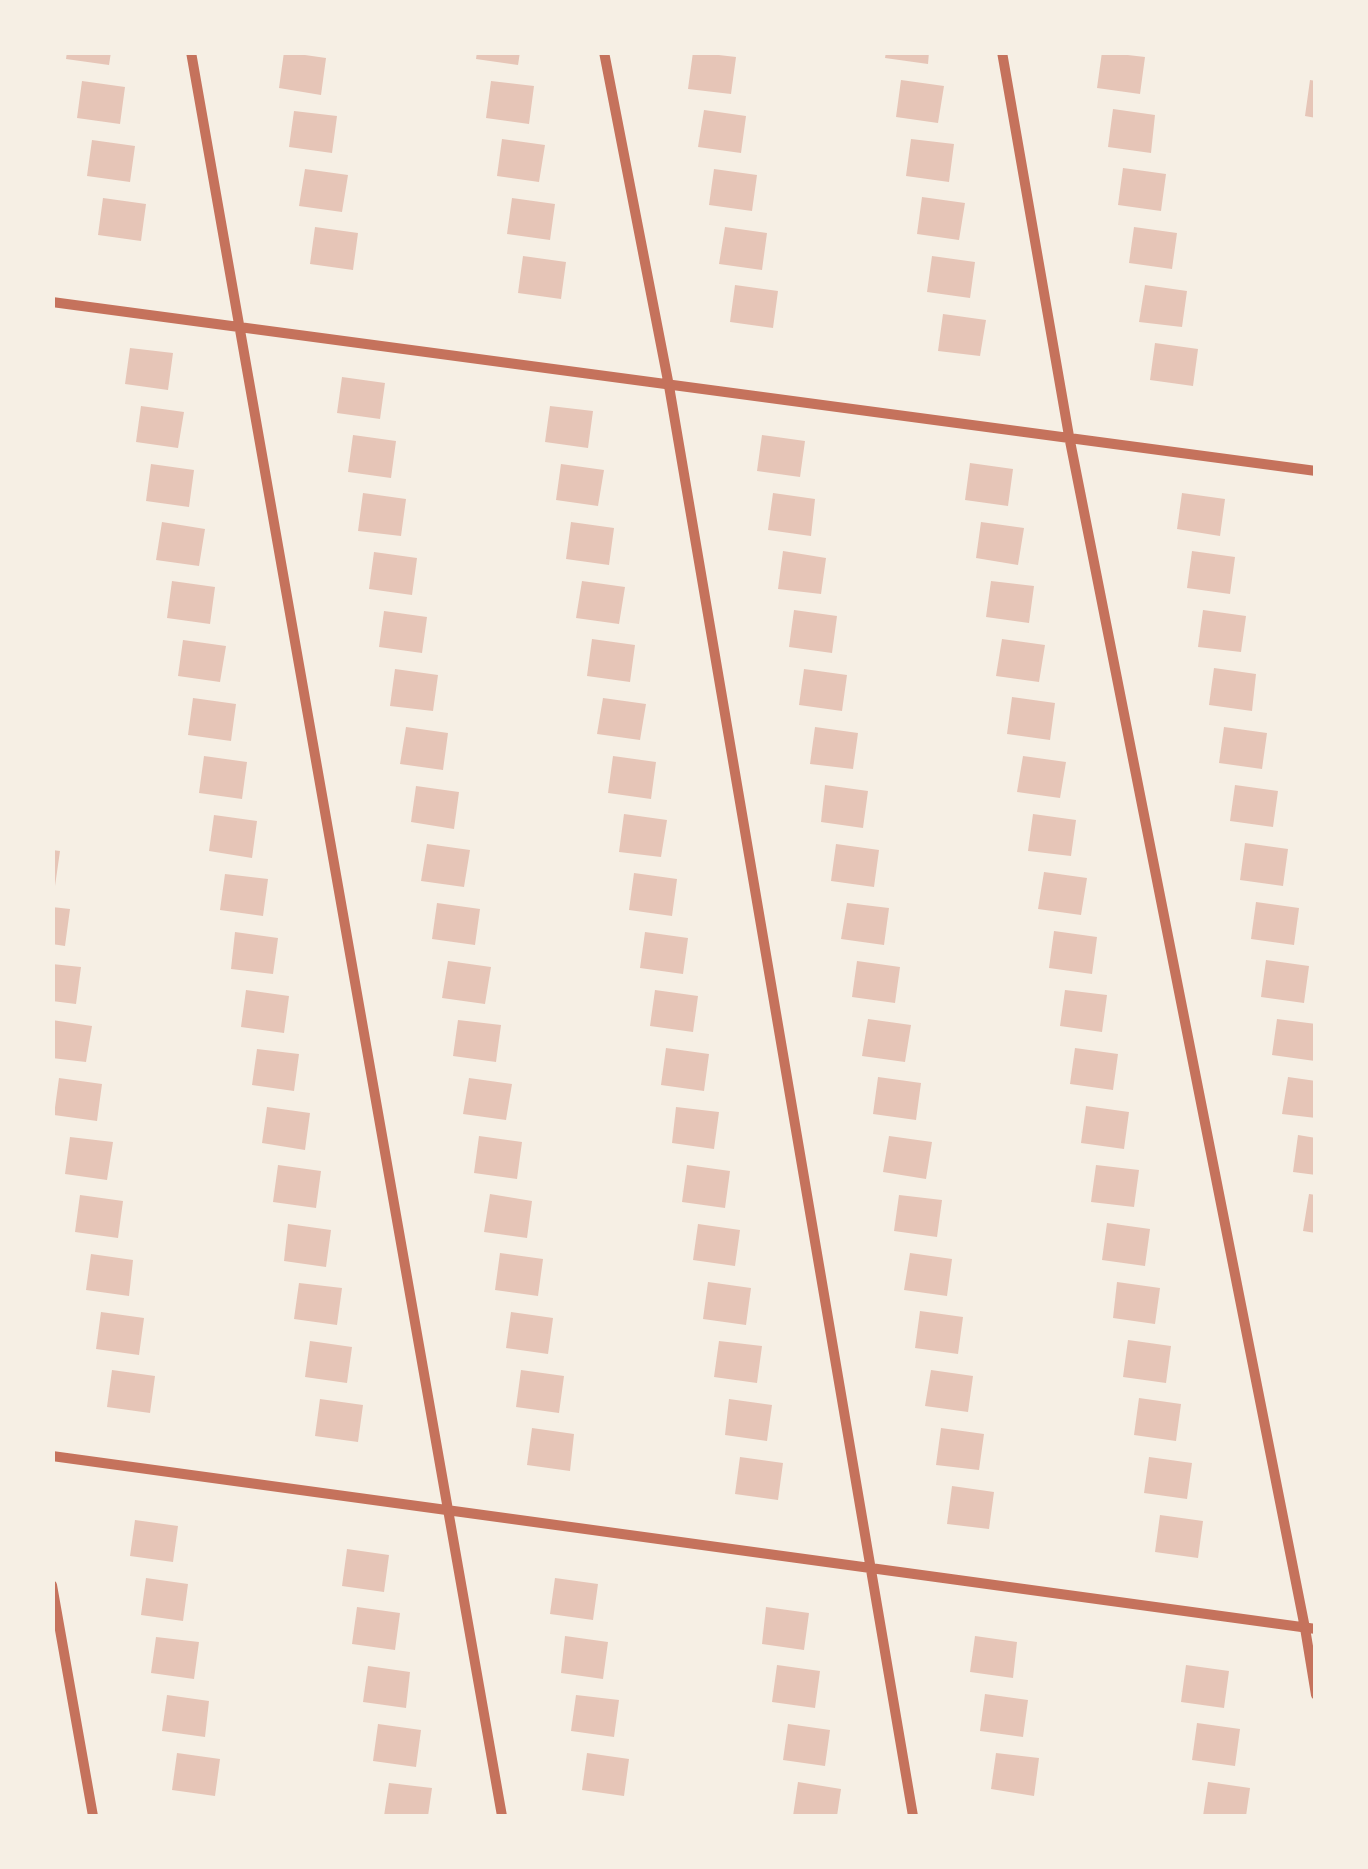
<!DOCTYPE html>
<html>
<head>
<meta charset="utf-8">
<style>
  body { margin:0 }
  #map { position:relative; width:1368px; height:1869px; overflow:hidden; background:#f6efe4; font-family:"Source Sans 3",sans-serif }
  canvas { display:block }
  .frame { position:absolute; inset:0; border:55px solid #f6efe4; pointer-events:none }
</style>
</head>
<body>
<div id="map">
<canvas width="1368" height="1869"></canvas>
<div class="frame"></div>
</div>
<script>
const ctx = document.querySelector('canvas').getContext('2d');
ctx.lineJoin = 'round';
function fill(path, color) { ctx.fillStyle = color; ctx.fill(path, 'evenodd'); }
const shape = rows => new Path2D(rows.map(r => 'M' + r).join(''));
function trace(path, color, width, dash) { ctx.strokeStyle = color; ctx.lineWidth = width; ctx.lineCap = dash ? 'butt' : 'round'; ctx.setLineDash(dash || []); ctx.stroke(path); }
fill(shape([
  [67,52,111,52,109,65,66,59],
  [284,52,326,58,321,95,279,88],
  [477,52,520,52,518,65,476,59],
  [693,52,736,57,731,94,688,89],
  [886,52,929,52,928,64,885,58],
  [1102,52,1145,57,1140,94,1097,88],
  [901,80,944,86,938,123,896,117],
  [1310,80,1316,81,1316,118,1305,116],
  [82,81,125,87,120,124,77,118],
  [491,81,534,86,529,124,486,118],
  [1113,109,1155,115,1151,153,1108,147],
  [704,110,746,116,741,153,698,147],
  [294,111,337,116,332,153,289,147],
  [502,139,545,145,539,182,497,176],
  [911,139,954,144,949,182,906,176],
  [92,140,135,146,130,182,87,176],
  [1123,168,1166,174,1161,211,1118,205],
  [305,169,348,175,342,212,299,206],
  [714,169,757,175,752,211,709,205],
  [922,197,965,203,959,240,917,234],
  [103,198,146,204,141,241,98,235],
  [512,198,555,204,550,240,507,234],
  [315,227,358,233,353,270,310,264],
  [725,227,767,233,762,270,719,264],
  [1134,227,1177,233,1172,269,1129,263],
  [523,256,566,262,561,299,518,293],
  [932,256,975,262,970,298,927,292],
  [735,285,778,291,773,328,730,322],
  [1145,285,1187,291,1182,327,1139,322],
  [943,314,986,320,980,356,938,351],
  [1155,343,1198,349,1193,386,1150,380],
  [130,348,173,353,168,390,125,384],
  [342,377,385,383,380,419,337,413],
  [141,406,184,412,178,448,136,442],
  [550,406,593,411,588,448,545,442],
  [353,435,396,441,391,478,348,472],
  [762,435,805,441,800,477,757,471],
  [970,463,1013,469,1008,506,965,500],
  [151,464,194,470,189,507,146,501],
  [561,464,604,470,598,506,556,500],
  [363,493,406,499,401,536,358,531],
  [773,493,815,499,811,536,768,530],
  [1182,493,1225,499,1220,536,1177,529],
  [162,522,205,529,199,566,156,560],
  [571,522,614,528,609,565,566,559],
  [981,522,1024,528,1018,565,976,558],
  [783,551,826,558,821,594,778,589],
  [1192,551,1235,557,1230,594,1187,588],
  [374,552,417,558,412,595,369,589],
  [172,581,215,587,210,624,167,618],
  [582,581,625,587,619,624,576,618],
  [991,581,1034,586,1029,623,986,617],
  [794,610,837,616,832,653,789,647],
  [1203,610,1246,616,1241,652,1198,647],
  [384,611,427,617,422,653,379,647],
  [592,639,635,645,630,682,587,676],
  [1002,639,1045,645,1039,682,996,676],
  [183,640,226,646,220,682,178,676],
  [1214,668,1256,674,1252,711,1209,705],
  [395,669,438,675,433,711,390,706],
  [804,669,847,675,842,711,799,705],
  [1012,697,1055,703,1050,740,1007,734],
  [193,698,236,704,231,741,188,735],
  [603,698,646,704,640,740,597,734],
  [406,727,448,733,443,770,400,764],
  [815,727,858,733,853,769,810,764],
  [1224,727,1267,733,1262,769,1219,763],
  [204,756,247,762,242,799,199,793],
  [613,756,656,762,651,799,608,793],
  [1023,756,1066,762,1060,798,1017,792],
  [825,785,868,791,863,828,821,822],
  [1235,785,1278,791,1273,827,1230,821],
  [416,786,459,792,454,829,411,822],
  [624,814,667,820,661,857,619,852],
  [1033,814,1076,820,1071,856,1028,851],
  [214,815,257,821,252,858,209,851],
  [1245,843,1288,849,1283,886,1240,880],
  [427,844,470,850,464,887,421,881],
  [836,844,879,850,874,887,831,881],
  [52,850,60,851,55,886,52,886],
  [1044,872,1087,878,1081,915,1038,909],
  [634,873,677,879,672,916,629,910],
  [225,874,268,879,263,916,220,910],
  [1256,902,1299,908,1294,945,1251,939],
  [437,903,480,909,475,945,432,939],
  [847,903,889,908,884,945,841,939],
  [52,907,70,909,65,946,52,944],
  [1054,931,1097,937,1092,974,1049,968],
  [235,932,278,938,273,974,231,969],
  [645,932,688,938,683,974,640,968],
  [1266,960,1309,966,1304,1003,1261,997],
  [448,961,491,967,485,1004,442,998],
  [857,961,900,967,895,1003,852,997],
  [52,964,81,967,76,1004,52,1001],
  [246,990,289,996,284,1033,241,1027],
  [655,990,698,996,693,1032,650,1026],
  [1065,990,1107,995,1102,1032,1060,1026],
  [868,1019,911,1025,905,1062,862,1056],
  [1277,1019,1316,1024,1315,1061,1272,1055],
  [52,1020,92,1026,86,1062,52,1058],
  [458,1020,501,1025,496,1062,453,1056],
  [666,1048,709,1054,704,1091,661,1085],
  [1075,1048,1118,1054,1113,1090,1070,1084],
  [257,1049,299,1054,294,1091,252,1085],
  [878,1077,921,1083,916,1120,873,1114],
  [1288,1077,1316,1081,1316,1118,1282,1114],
  [59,1078,102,1084,97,1121,54,1115],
  [469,1078,512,1084,506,1120,463,1114],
  [1086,1106,1129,1112,1124,1149,1081,1143],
  [267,1107,310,1113,305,1150,262,1143],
  [676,1107,719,1112,714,1149,672,1143],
  [1298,1135,1316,1138,1316,1175,1293,1172],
  [479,1136,522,1142,517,1179,474,1173],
  [889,1136,932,1142,926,1179,883,1172],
  [70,1137,113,1142,107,1180,65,1174],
  [278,1165,321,1171,316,1208,273,1202],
  [687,1165,730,1171,725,1208,682,1202],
  [1096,1165,1139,1170,1134,1207,1091,1202],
  [490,1194,532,1201,527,1238,484,1232],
  [1309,1194,1316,1195,1316,1233,1303,1231],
  [80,1195,123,1201,118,1238,75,1232],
  [899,1195,942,1200,937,1237,894,1231],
  [1107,1223,1150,1229,1145,1266,1102,1260],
  [288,1224,331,1230,326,1267,284,1261],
  [698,1224,740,1230,735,1266,693,1260],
  [500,1253,543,1259,538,1296,495,1290],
  [910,1253,952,1259,947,1296,904,1290],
  [91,1254,133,1260,129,1296,86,1290],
  [708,1282,751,1288,746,1325,703,1319],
  [1117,1282,1160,1288,1155,1324,1113,1318],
  [299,1283,342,1288,337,1325,294,1319],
  [920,1311,963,1317,958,1354,915,1348],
  [101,1312,144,1318,139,1355,96,1349],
  [511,1312,553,1318,548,1354,506,1348],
  [1128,1340,1171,1346,1166,1383,1123,1377],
  [310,1341,352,1347,347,1383,305,1377],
  [719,1341,762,1346,757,1383,714,1377],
  [112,1370,155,1376,150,1413,107,1407],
  [521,1370,564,1376,559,1413,516,1407],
  [931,1370,973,1376,968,1412,925,1406],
  [1139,1398,1181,1404,1176,1441,1134,1435],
  [320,1399,363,1405,358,1442,315,1436],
  [729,1399,772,1405,767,1441,725,1435],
  [532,1428,574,1434,570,1471,527,1465],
  [941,1428,984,1434,979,1470,936,1465],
  [740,1457,783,1463,778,1500,735,1494],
  [1149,1457,1192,1463,1187,1499,1144,1493],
  [952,1486,994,1492,989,1529,947,1524],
  [1160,1515,1203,1521,1198,1558,1155,1552],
  [135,1520,178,1526,173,1562,130,1556],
  [347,1549,389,1555,384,1592,342,1586],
  [146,1578,188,1584,183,1621,141,1615],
  [555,1578,598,1584,593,1620,550,1614],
  [357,1607,400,1613,395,1650,352,1644],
  [766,1607,809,1613,804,1650,762,1644],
  [565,1636,608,1642,603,1679,561,1673],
  [975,1636,1017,1642,1013,1678,970,1672],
  [156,1637,199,1642,194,1679,151,1673],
  [777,1665,820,1671,815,1708,772,1702],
  [1186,1665,1229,1671,1224,1708,1181,1702],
  [368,1666,410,1672,406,1708,363,1702],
  [985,1694,1028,1700,1023,1737,980,1731],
  [167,1695,209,1701,205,1737,162,1731],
  [576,1695,619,1700,614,1737,571,1731],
  [1197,1723,1240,1729,1235,1766,1192,1760],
  [378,1724,421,1730,416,1767,373,1761],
  [788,1724,830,1730,825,1766,783,1760],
  [177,1753,220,1759,215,1796,172,1790],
  [587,1753,629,1759,624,1796,582,1790],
  [996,1753,1039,1758,1034,1796,991,1789],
  [798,1782,841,1789,837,1816,793,1816],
  [1208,1782,1250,1788,1246,1816,1203,1816],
  [389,1783,432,1788,428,1816,384,1816]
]), '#e6c5b7');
trace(shape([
  [191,52,502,1816],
  [604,52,669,386,913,1816],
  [1002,52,1069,436,1305,1628,1316,1695],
  [52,302,1316,471],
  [52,1456,1316,1629],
  [52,1585,93,1816]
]), '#c5725c', 10);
</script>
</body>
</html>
